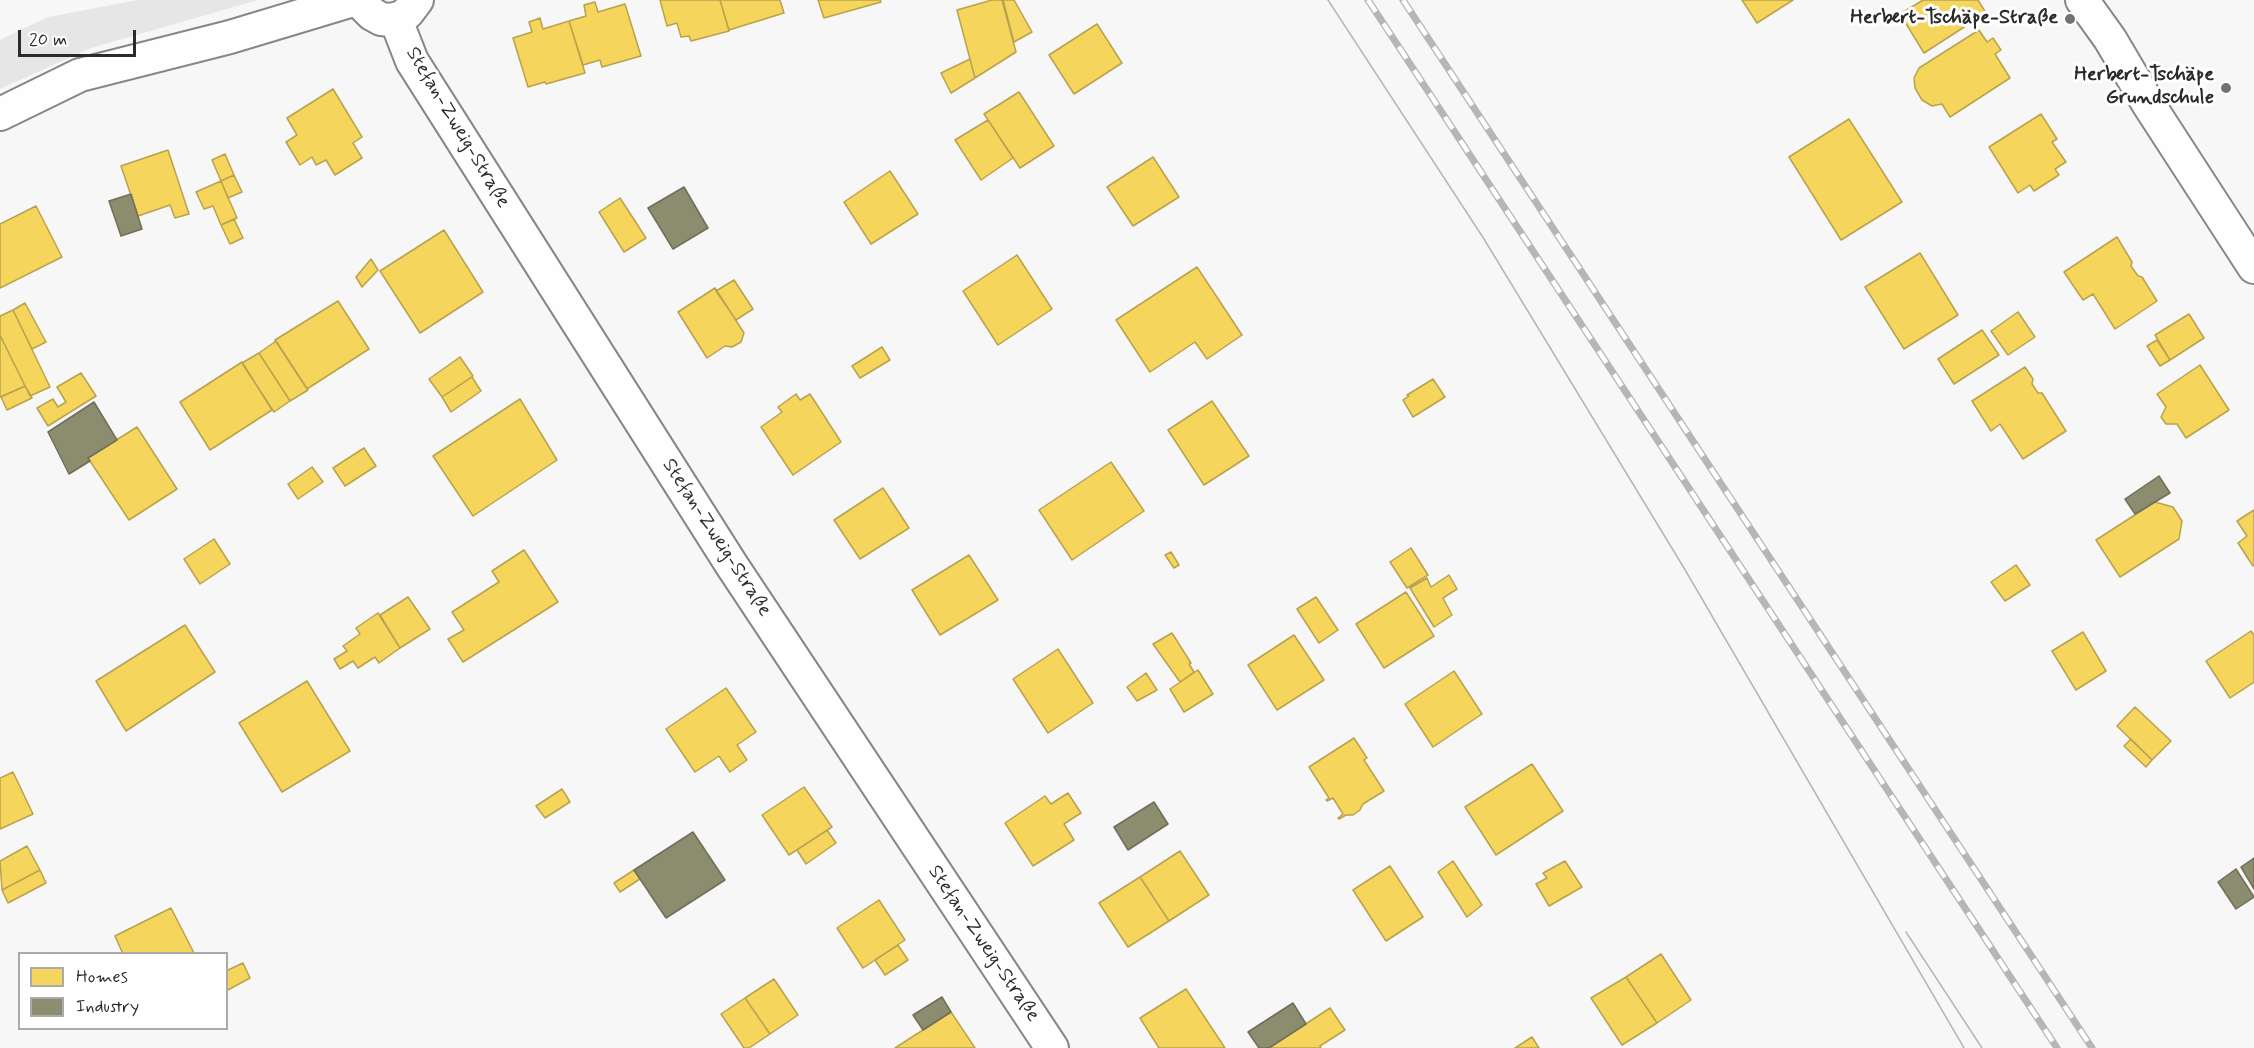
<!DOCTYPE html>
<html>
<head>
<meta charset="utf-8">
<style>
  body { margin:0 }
  #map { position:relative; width:2254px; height:1048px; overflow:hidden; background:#f7f7f7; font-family:Mynerve,sans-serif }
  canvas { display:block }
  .legend { position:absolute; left:18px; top:952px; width:210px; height:78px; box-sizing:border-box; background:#fff; border:2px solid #aaa; margin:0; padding:8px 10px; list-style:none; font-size:18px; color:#2b2b2b }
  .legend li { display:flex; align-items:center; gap:12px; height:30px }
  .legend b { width:30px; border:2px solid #aaa }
  .scale { position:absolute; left:18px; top:30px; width:118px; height:27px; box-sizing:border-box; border:3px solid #2b2b2b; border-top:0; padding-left:8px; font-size:18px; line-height:21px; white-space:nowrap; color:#2b2b2b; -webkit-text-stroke:4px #fff; paint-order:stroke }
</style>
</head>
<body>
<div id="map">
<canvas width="2254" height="1048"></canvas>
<ul class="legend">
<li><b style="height:16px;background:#f6d55c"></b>Homes</li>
<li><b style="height:16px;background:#8c8c6e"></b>Industry</li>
</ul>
<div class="scale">20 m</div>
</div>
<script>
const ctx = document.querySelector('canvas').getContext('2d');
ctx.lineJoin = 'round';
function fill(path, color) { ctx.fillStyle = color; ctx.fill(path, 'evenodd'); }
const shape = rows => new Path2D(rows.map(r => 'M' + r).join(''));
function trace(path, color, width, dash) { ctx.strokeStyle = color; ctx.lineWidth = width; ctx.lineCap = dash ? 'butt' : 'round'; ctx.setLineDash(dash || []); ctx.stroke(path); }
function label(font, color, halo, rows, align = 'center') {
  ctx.font = font + ' Mynerve,sans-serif'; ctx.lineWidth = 6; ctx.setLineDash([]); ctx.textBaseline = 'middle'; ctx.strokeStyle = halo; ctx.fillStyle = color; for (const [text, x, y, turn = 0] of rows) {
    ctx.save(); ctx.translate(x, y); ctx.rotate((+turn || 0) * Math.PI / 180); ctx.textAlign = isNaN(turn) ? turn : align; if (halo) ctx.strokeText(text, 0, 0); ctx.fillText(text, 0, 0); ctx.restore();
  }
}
fill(shape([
  [138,0,258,0,91,48,0,89,0,40,48,17]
]), '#e6e6e6');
const homes = shape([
  [660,0,720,0,729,31,691,41,689,36,681,37,677,23,667,26,660,0],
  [720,0,780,0,784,13,729,30,720,0],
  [818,0,880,0,881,2,824,18,818,0],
  [992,0,1002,0,1016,52,975,78,957,10,992,0],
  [1003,0,1014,0,1032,32,1014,42,1003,0],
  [1742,0,1793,0,1757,23,1742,0],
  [1923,0,1978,0,1986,13,1924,53,1900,14,1923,0],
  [595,2,598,12,625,4,641,56,602,67,600,60,583,65,569,21,586,16,584,5,595,2],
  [540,18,543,29,569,21,585,73,546,84,545,82,528,87,513,38,532,32,529,22,540,18],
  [1097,24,1122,63,1074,94,1049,55,1097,24],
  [1979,30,1987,42,1993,38,2001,50,1995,54,2010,78,1950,117,1942,104,1932,106,1922,100,1915,88,1914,78,1919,68,1979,30],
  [970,59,975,78,951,93,941,73,970,59],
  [333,89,362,137,353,143,362,158,335,175,326,160,316,165,312,157,300,165,286,142,297,135,287,118,333,89],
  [1019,92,1054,146,1020,168,984,114,1019,92],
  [2041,114,2057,139,2052,142,2066,162,2055,169,2059,175,2034,191,2030,185,2018,193,1989,147,2041,114],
  [1849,119,1902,202,1841,240,1789,157,1849,119],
  [988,120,1013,158,981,180,955,140,988,120],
  [168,150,189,214,175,218,170,205,138,216,121,166,168,150],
  [225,154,234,175,221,181,212,160,225,154],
  [1153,157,1179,197,1133,226,1107,187,1153,157],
  [890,171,918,214,871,244,844,202,890,171],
  [234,175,242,192,228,198,221,181,234,175],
  [221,181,237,218,221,225,213,206,204,209,196,192,221,181],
  [620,198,646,238,624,252,599,212,620,198],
  [36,206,62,257,0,288,0,224,36,206],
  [234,219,243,238,230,244,221,225,234,219],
  [444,230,483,292,420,333,380,271,444,230],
  [2117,237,2132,262,2131,266,2138,276,2142,277,2157,301,2115,329,2093,294,2083,300,2064,272,2117,237],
  [1920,253,1958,315,1904,349,1865,287,1920,253],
  [1017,255,1052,309,998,345,963,291,1017,255],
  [371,259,378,270,362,287,356,277,371,259],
  [1197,267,1242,335,1207,359,1195,342,1150,372,1116,320,1197,267],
  [734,280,753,309,736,320,716,291,734,280],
  [715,288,744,333,741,342,732,347,725,346,707,358,678,312,715,288],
  [338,301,369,349,307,389,275,340,338,301],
  [25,303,46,342,32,349,13,310,25,303],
  [13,310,50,387,30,396,0,335,0,316,13,310],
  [2018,312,2035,337,2008,355,1991,331,2018,312],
  [2189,314,2204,338,2170,360,2155,335,2189,314],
  [1982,330,1999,355,1954,384,1938,359,1982,330],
  [0,335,25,386,0,397,0,335],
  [2157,340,2170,360,2160,366,2147,346,2157,340],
  [276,341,308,390,290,401,259,353,276,341],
  [882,347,890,360,860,378,852,366,882,347],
  [259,353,290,401,274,412,242,363,259,353],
  [460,357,473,376,442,397,429,379,460,357],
  [242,362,272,410,210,450,180,402,242,362],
  [2200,365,2229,410,2186,438,2177,424,2166,424,2161,417,2166,407,2157,394,2200,365],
  [2025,367,2033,379,2032,384,2038,393,2042,393,2066,431,2023,459,2000,424,1991,431,1972,401,2025,367],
  [81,373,96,396,48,426,37,408,53,399,58,407,66,402,57,387,81,373],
  [472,377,481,391,451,412,442,397,472,377],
  [1433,379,1445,397,1413,417,1403,400,1409,396,1407,395,1433,379],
  [25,386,32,398,7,410,1,397,25,386],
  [796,394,800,400,810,394,841,442,793,475,761,427,782,412,778,407,796,394],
  [520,399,557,460,473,516,433,456,520,399],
  [1212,401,1249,456,1204,485,1168,430,1212,401],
  [137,427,177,489,129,520,88,458,137,427],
  [364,448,376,466,345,486,333,468,364,448],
  [1111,462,1144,511,1072,560,1039,510,1111,462],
  [312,467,323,482,298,499,288,484,312,467],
  [883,488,909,528,860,559,834,520,883,488],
  [2155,502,2173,507,2182,521,2179,539,2120,577,2096,540,2155,502],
  [2254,510,2254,565,2253,566,2238,543,2247,536,2237,521,2254,510],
  [214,539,230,564,200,584,184,559,214,539],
  [1411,548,1428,575,1407,588,1390,562,1411,548],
  [524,550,558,602,463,662,448,639,464,630,452,612,499,582,492,571,524,550],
  [1171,552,1179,565,1174,568,1165,555,1171,552],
  [969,555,998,600,940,635,912,590,969,555],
  [2016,565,2030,585,2005,601,1991,582,2016,565],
  [1449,575,1457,589,1443,598,1452,615,1434,627,1410,588,1427,578,1431,587,1449,575],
  [1406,592,1434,636,1384,668,1356,624,1406,592],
  [408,597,430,629,400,648,380,615,408,597],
  [1316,597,1338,630,1319,643,1297,609,1316,597],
  [378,613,400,648,379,663,375,657,358,668,353,661,340,669,334,659,347,651,343,646,360,634,356,628,378,613],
  [185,625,215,672,126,731,96,681,185,625],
  [2251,631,2254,635,2254,682,2230,698,2206,661,2251,631],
  [2083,632,2106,671,2076,690,2052,651,2083,632],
  [1172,633,1191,663,1189,664,1194,672,1180,682,1153,644,1172,633],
  [1294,635,1324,680,1277,710,1248,665,1294,635],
  [1058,649,1093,703,1048,733,1013,679,1058,649],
  [1198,670,1213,694,1184,712,1170,689,1198,670],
  [1454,671,1482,714,1433,747,1405,704,1454,671],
  [1146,673,1157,690,1137,701,1127,687,1146,673],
  [307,681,350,751,282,792,239,723,307,681],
  [726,688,756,732,737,745,747,760,730,772,719,756,695,772,666,729,726,688],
  [2135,707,2171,741,2152,760,2117,726,2135,707],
  [1354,738,1367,758,1364,760,1384,791,1363,804,1360,810,1353,815,1346,815,1339,819,1338,818,1343,814,1333,798,1327,801,1326,800,1329,798,1309,767,1354,738],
  [2131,739,2152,760,2146,767,2124,746,2131,739],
  [1532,764,1563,811,1496,855,1465,807,1532,764],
  [13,772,33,814,0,829,0,778,13,772],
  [804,787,832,827,789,855,762,815,804,787],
  [562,789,570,802,545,818,536,806,562,789],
  [1068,793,1081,813,1064,824,1074,840,1033,866,1005,823,1045,796,1051,804,1068,793],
  [827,830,836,843,806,864,797,850,827,830],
  [27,846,40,870,2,890,0,861,27,846],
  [1180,851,1209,895,1169,921,1140,877,1180,851],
  [1453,861,1482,905,1467,917,1438,872,1453,861],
  [1565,861,1582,887,1549,906,1536,884,1547,878,1543,873,1565,861],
  [1390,866,1423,917,1386,941,1353,890,1390,866],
  [40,870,46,883,8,903,2,890,40,870],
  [634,870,640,879,620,892,614,883,634,870],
  [1140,877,1169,921,1128,947,1099,903,1140,877],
  [879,900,905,940,863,968,837,928,879,900],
  [171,908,194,953,123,954,115,936,171,908],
  [898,945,908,960,885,975,875,960,898,945],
  [1661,954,1691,1000,1657,1023,1626,977,1661,954],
  [243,963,250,978,226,991,226,971,243,963],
  [1626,977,1657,1023,1622,1045,1591,998,1626,977],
  [774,979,798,1015,770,1034,745,998,774,979],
  [1186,989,1225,1048,1159,1048,1140,1018,1186,989],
  [745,998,770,1034,749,1048,744,1048,721,1014,745,998],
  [1330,1008,1345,1030,1320,1046,1321,1048,1269,1048,1330,1008],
  [951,1012,975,1048,895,1048,951,1012],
  [1532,1037,1539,1048,1515,1048,1532,1037]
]);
fill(homes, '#f6d55c');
trace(homes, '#b9a24d', 1.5);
const industry = shape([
  [684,187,708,228,673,249,648,208,684,187],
  [131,194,142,229,121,236,109,201,131,194],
  [94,402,117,440,88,458,90,461,69,474,48,432,94,402],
  [2159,476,2170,493,2135,514,2125,499,2159,476],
  [1154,802,1168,824,1128,850,1114,827,1154,802],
  [693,832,725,880,666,918,634,870,693,832],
  [2254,858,2254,889,2241,867,2254,858],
  [2236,869,2254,897,2236,909,2218,882,2236,869],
  [942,997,951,1012,923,1030,913,1015,942,997],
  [1293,1003,1306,1024,1269,1048,1259,1048,1248,1032,1293,1003]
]);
fill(industry, '#8c8c6e');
trace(industry, '#6f6f5a', 1.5);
const minor = shape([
  [362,0,365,7,372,14,381,19,391,20,402,17,408,12,417,0],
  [2082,0,2110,39,2149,105,2254,267],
  [396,20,412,61,731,564,1052,1048],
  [0,114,80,75,230,37,353,0]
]);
trace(minor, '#878787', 36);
trace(minor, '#fefefe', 32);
trace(shape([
  [1328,0,1484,239,1684,568,1964,1048],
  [1906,932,1982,1048]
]), '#b6b6b6', 1.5);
const rail = shape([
  [1368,0,2057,1048],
  [1403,0,2092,1048]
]);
trace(rail, '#b6b6b6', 7);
trace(rail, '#fff', 4.5, [14]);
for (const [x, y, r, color] of [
  [2070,19,6,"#727272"],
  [2226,88,6,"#727272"]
]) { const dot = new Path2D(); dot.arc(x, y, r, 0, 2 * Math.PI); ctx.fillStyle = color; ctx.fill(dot); trace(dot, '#fff', 2); }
label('bold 20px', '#2b2b2b', '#fff', [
  ["Herbert-Tschäpe-Straße",2058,19],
  ["Herbert-Tschäpe",2214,76],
  ["Grundschule",2214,99]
], 'right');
label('20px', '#2b2b2b', '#fff', [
  ["Stefan-Zweig-Straße",457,128,59],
  ["Stefan-Zweig-Straße",716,538,57],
  ["Stefan-Zweig-Straße",983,944,56]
]);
</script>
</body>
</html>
